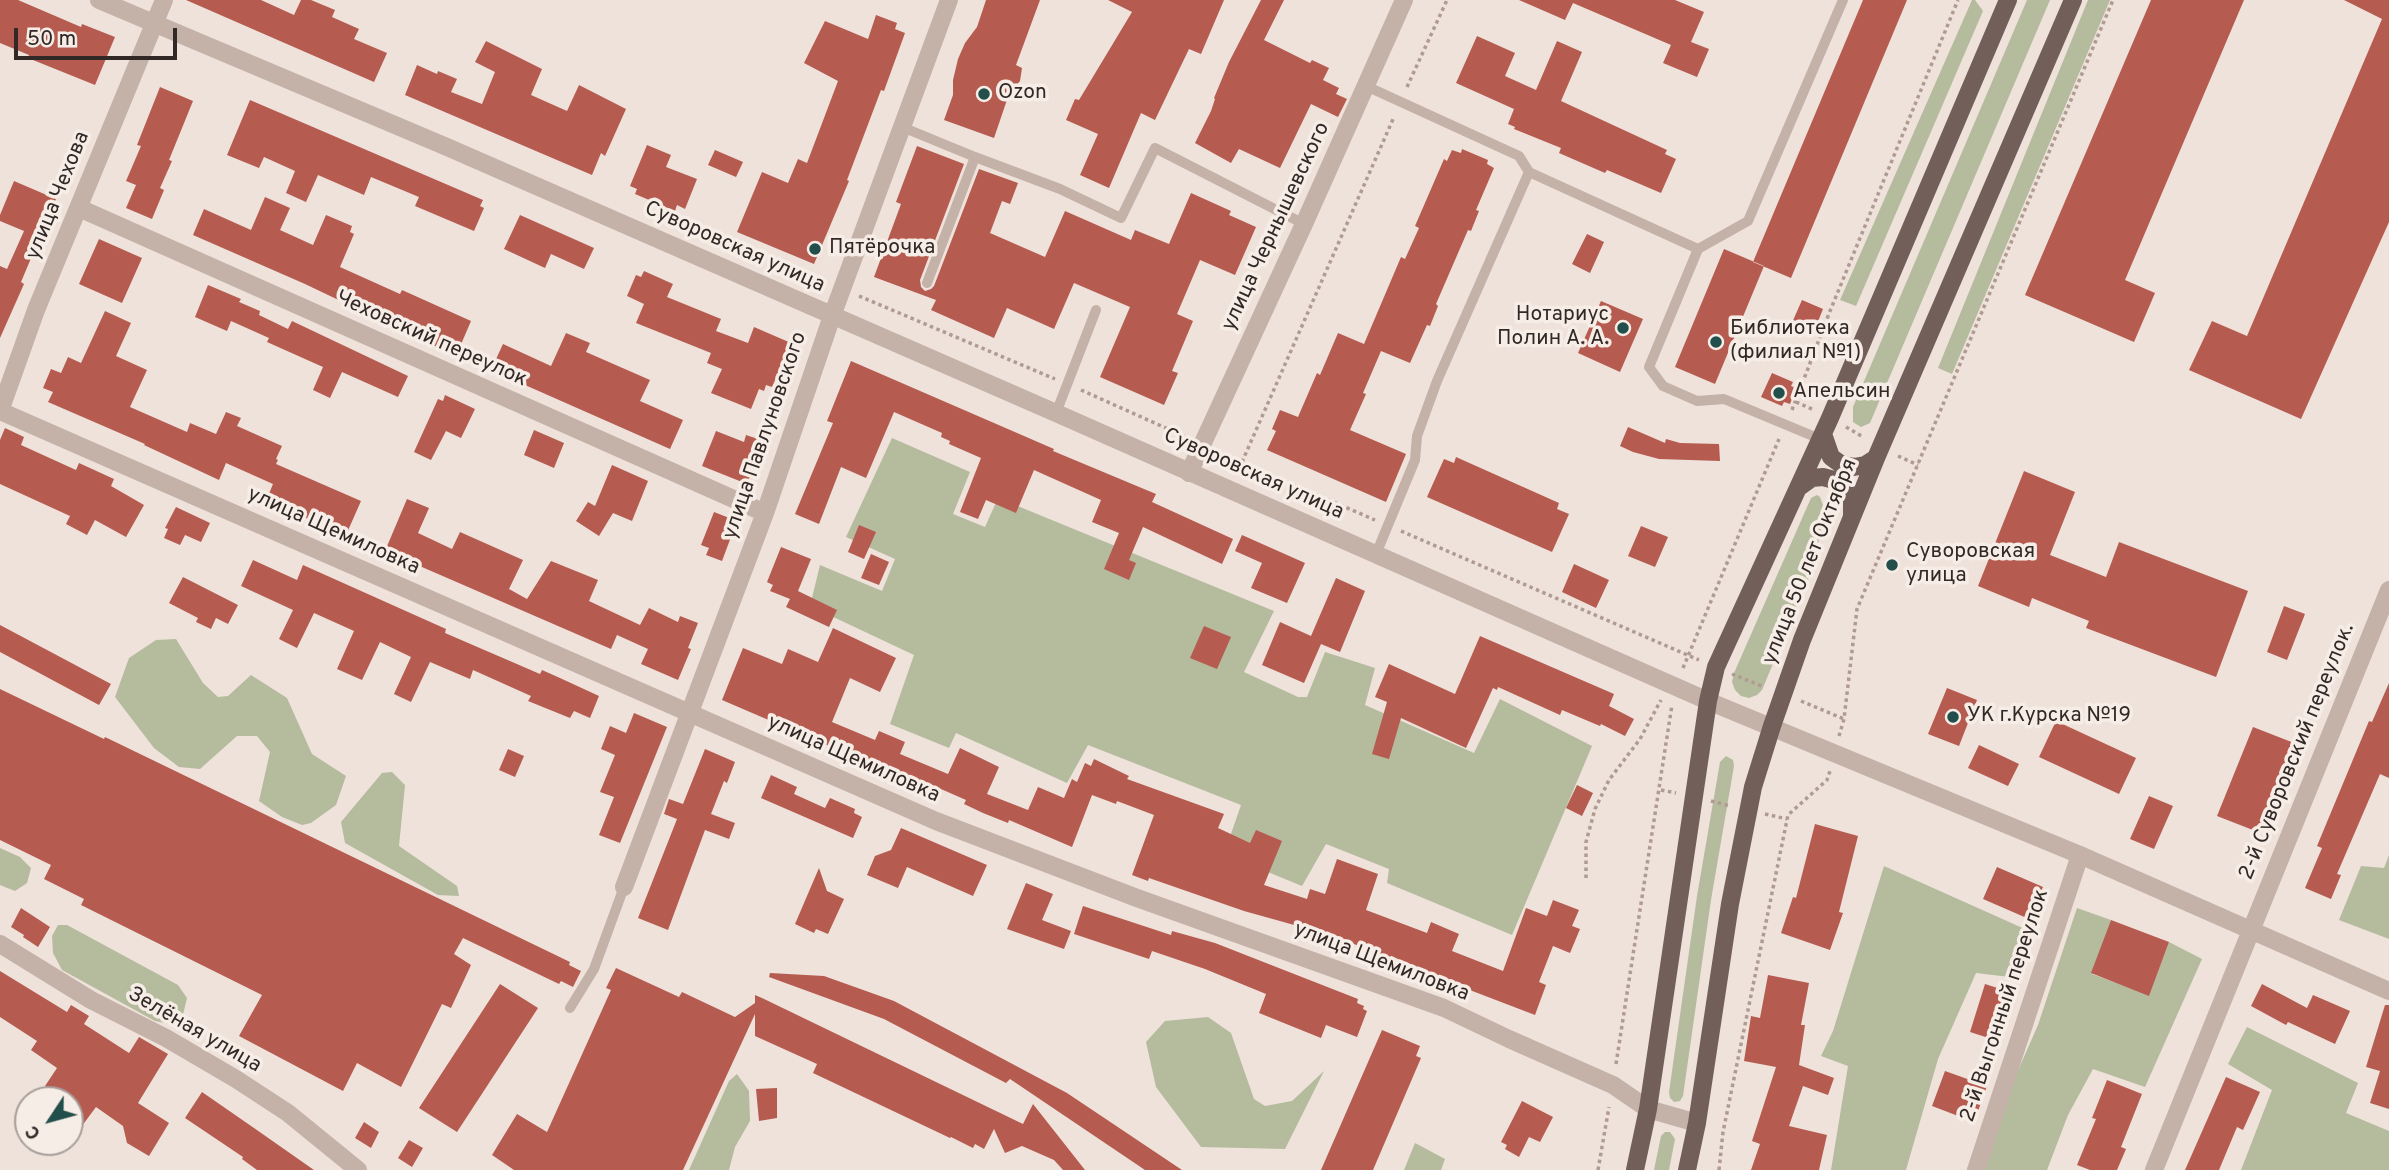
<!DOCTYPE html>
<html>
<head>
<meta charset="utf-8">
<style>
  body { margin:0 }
  #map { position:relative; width:2389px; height:1170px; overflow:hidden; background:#eee2db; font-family:Overpass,sans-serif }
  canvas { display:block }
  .north { position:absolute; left:14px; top:1086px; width:70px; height:70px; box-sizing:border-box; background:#f6ede6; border:2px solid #a89f9a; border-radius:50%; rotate:234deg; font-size:19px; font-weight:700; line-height:28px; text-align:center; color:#322927 }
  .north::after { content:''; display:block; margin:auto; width:24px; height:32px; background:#224e4b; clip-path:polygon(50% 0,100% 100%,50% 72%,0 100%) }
  .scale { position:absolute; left:14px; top:28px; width:163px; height:32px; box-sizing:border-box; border:4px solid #322927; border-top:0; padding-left:9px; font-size:21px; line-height:24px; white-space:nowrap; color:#322927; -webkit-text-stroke:5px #f6ede6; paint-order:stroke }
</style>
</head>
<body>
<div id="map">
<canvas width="2389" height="1170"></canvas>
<div class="north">С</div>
<div class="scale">50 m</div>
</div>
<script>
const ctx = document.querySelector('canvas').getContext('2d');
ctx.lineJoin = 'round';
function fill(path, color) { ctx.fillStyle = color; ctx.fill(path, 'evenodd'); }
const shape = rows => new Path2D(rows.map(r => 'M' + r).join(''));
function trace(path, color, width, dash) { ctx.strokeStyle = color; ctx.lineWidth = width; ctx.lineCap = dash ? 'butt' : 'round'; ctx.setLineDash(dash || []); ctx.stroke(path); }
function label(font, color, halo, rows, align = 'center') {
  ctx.font = font + ' Overpass,sans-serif'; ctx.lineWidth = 7; ctx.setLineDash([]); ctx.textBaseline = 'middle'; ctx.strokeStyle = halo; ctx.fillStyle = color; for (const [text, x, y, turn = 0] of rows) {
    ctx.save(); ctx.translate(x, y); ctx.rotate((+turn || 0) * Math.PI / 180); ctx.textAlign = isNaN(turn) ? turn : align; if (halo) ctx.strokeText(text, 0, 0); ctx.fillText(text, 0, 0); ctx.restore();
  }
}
fill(shape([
  [1972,0,1975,0,1983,11,1856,306,1840,300],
  [2027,0,2050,0,1870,423,1861,427,1853,422,1853,407],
  [2088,0,2110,0,1952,374,1938,368],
  [892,438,970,472,953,514,985,527,998,498,1274,611,1244,672,1298,697,1307,697,1325,652,1375,668,1365,705,1474,753,1500,699,1592,746,1512,935,1387,883,1389,869,1326,844,1302,886,1224,854,1241,805,1088,745,1067,783,956,733,949,748,890,724,914,655,810,606,820,565,882,591,895,559,846,537],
  [1817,495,1820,497,1823,505,1820,535,1812,570,1762,690,1757,695,1749,698,1741,696,1735,690,1732,682,1734,673,1811,498],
  [176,639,203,683,218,697,228,696,251,675,287,698,312,754,346,776,336,805,311,823,302,825,282,817,259,801,270,752,257,736,237,736,200,769,179,767,154,748,115,697,129,658,156,640],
  [1726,756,1733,760,1734,766,1711,900,1683,1096,1680,1101,1674,1102,1670,1098,1669,1092,1697,896,1720,762],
  [392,772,405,785,399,846,457,886,459,896,438,895,345,843,341,822,382,773],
  [0,848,20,857,31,868,27,883,15,891,0,885],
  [2389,855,2389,939,2339,920,2361,866,2384,868],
  [1884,866,2036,934,2018,978,1976,973,1938,1059,1906,1170,1831,1170,1848,1066,1821,1056,1833,1031],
  [2077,908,2111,920,2092,974,2149,995,2169,942,2202,959,2145,1087,2093,1069,2068,1115,2047,1170,1983,1170,2012,1084,2038,1025],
  [58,925,67,925,178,985,187,998,182,1019,170,1024,155,1021,62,970,53,953,52,936],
  [1208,1017,1231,1033,1254,1099,1265,1106,1292,1101,1324,1071,1285,1149,1201,1147,1156,1087,1146,1042,1165,1021],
  [2247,1027,2358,1083,2346,1113,2389,1131,2389,1170,2241,1170,2272,1090,2228,1064],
  [737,1074,749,1091,750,1121,735,1147,729,1170,689,1170,729,1081],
  [1665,1132,1670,1132,1675,1139,1669,1170,1654,1170,1661,1136],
  [1415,1143,1445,1159,1441,1170,1404,1170]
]), '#b5bb9d');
fill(shape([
  [0,0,18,0,81,27,82,24,115,37,95,85,28,58,29,55,0,43],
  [186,0,261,0,294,15,301,0,311,0,335,10,332,17,359,29,354,39,387,53,374,82],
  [986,0,1040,0,1016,65,1022,68,1020,81,1009,94,994,138,944,120,953,95,953,80,958,59,965,43,977,27],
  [1108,0,1224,0,1201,54,1189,49,1155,120,1141,113,1109,188,1080,175,1098,134,1066,120,1075,99,1079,100,1132,12],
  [1261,0,1284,0,1264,40,1310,63,1312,60,1329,68,1323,80,1339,88,1336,94,1347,99,1338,117,1311,104,1280,168,1239,149,1231,163,1195,143,1211,111,1215,99,1214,98,1229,62],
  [1519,0,1675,0,1704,12,1691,42,1709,49,1697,77,1663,63,1671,45,1573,3,1565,20],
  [1863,0,1907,0,1791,278,1753,262],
  [2151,0,2244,0,2125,280,2155,293,2134,342,2025,295],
  [2344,0,2389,0,2389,222,2301,419,2189,370,2212,321,2247,336,2382,19],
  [876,15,897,23,895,29,905,33,884,91,881,90,847,180,849,181,814,264,737,232,762,172,788,183,798,159,807,163,838,81,804,63,825,21,868,39],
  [1477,36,1515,53,1505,76,1536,90,1557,41,1582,52,1561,101,1667,150,1665,154,1676,159,1661,193,1607,170,1605,173,1559,153,1561,148,1514,129,1515,127,1508,124,1514,109,1456,83],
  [486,41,542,69,531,95,567,111,579,85,626,109,605,156,601,153,592,175,405,95,417,65,437,74,438,71,457,79,451,92,482,104,495,72,475,62],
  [160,87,193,101,169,160,172,161,160,188,164,190,152,219,126,208,136,185,126,181,141,146,137,145],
  [250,100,483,200,480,206,484,208,474,231,415,206,419,197,371,177,364,195,318,175,306,202,286,193,295,171,264,157,259,168,227,155],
  [647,145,671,155,666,167,697,179,685,209,677,205,675,211,635,194,637,189,630,186],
  [917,146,964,164,920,280,921,287,925,291,931,289,934,286,979,169,1018,183,1010,204,1002,201,990,233,1045,257,1065,211,1131,240,1135,230,1169,244,1191,193,1231,211,1229,215,1256,227,1235,275,1200,260,1177,314,1193,321,1172,371,1178,373,1164,405,1100,377,1130,307,1074,283,1054,329,1007,308,994,338,931,310,936,300,874,277,901,204,896,202],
  [1462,149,1488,160,1487,164,1494,168,1476,210,1479,211,1471,231,1468,230,1436,304,1438,306,1430,326,1427,325,1410,363,1381,351,1363,393,1366,394,1350,430,1406,454,1386,502,1267,450,1276,431,1272,429,1280,410,1298,417,1317,373,1320,375,1338,333,1364,344,1401,257,1405,259,1419,228,1415,226,1444,159,1447,161,1452,150,1461,153],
  [715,150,743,162,736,177,708,165],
  [14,181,56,199,21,282,24,284,0,338,0,266,7,269,24,231,0,221,0,215],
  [265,197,290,208,280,230,313,245,326,215,352,226,350,232,354,234,340,267,400,294,402,290,471,321,456,356,305,284,193,235,204,209,251,230],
  [520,215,594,248,584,269,551,254,545,268,504,249],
  [1587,234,1604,242,1590,273,1572,264],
  [99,239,142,258,122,303,79,284],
  [1724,249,1764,266,1715,384,1675,367],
  [644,271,673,284,667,297,721,319,716,331,748,343,754,327,791,343,772,387,766,385,764,391,759,389,751,409,711,393,722,369,707,363,711,353,636,323,644,304,627,296,636,275,641,277],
  [208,285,241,299,239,302,260,311,259,315,288,329,292,321,408,376,398,397,342,372,330,398,313,390,323,367,267,342,269,338,231,321,227,331,195,317],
  [1802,300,1823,309,1813,334,1791,325],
  [1601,301,1643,319,1620,372,1578,353],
  [105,311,131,323,116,356,147,370,130,407,187,432,190,423,216,434,226,412,241,418,237,426,282,446,276,459,278,460,276,464,361,501,346,535,266,501,273,484,226,463,219,480,144,445,145,444,48,402,53,392,43,388,51,369,61,373,68,357,81,363],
  [566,333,590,343,586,352,650,380,640,401,683,420,670,449,491,370,503,344,551,366],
  [851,361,1054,449,1053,451,1156,494,1152,502,1233,539,1222,564,1143,527,1129,560,1136,563,1129,580,1104,569,1119,533,1092,522,1101,500,1034,470,1016,513,986,500,978,519,960,512,981,458,949,444,950,441,941,437,942,433,894,412,866,478,841,467,819,524,795,514,833,423,827,421],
  [1772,373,1793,382,1791,386,1796,388,1790,404,1784,402,1782,406,1761,397],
  [445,395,475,409,461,438,446,431,431,460,414,452,438,399,443,401],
  [1628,427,1665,443,1666,439,1680,443,1719,444,1720,461,1659,459,1633,452,1620,446],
  [5,428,24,437,21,445,76,470,79,463,114,479,111,486,144,505,126,537,95,520,87,535,66,524,70,516,0,484,0,440],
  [534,430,564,443,554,468,524,455],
  [716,431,744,442,746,435,764,441,747,484,702,466],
  [1456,457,1559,503,1557,509,1569,514,1552,552,1427,497,1444,459,1454,463],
  [612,465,648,481,632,521,613,513,599,536,576,521,588,502,595,506],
  [2024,471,2075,492,2050,555,2106,577,2119,542,2248,591,2216,677,2086,628,2089,621,2032,598,2029,607,1978,586],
  [407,499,429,508,418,533,452,549,460,532,523,560,509,589,527,599,551,561,598,580,589,601,640,625,649,608,678,622,680,616,698,623,688,648,691,649,678,680,641,664,648,649,617,635,611,649,385,551],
  [176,507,210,523,201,542,185,535,180,545,164,538,168,529,165,528],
  [714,512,737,521,722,561,706,555,709,548,701,545],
  [859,525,876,532,864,559,848,552],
  [1641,526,1668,537,1655,567,1628,556],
  [1242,535,1305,563,1287,603,1251,588,1262,563,1235,551],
  [781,547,811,559,798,591,837,610,829,627,786,607,790,599,770,591,773,585,767,582],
  [871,554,889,562,879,585,861,578],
  [253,560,297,580,303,565,446,629,445,633,540,674,542,670,560,678,599,696,590,718,574,711,570,718,528,701,531,696,473,670,470,679,430,662,411,702,394,694,411,657,380,642,362,680,337,669,354,631,314,613,297,648,279,639,293,610,241,586],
  [1574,564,1609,580,1596,608,1562,592],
  [183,577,238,605,228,624,216,618,211,629,196,622,198,618,169,603],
  [1336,578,1365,591,1340,652,1321,644,1304,683,1262,665,1280,622,1311,636],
  [2284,606,2305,614,2287,660,2267,652],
  [0,625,111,684,99,705,0,652],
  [1204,626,1231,637,1217,669,1190,658],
  [833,628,896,658,880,692,850,678,832,722,875,740,879,731,905,742,900,754,948,774,960,748,999,767,987,794,1028,810,1038,787,1064,798,1072,779,1077,782,1085,763,1091,766,1094,759,1129,776,1127,779,1224,814,1218,828,1250,843,1256,830,1282,841,1264,885,1307,899,1310,889,1325,894,1337,859,1378,874,1366,910,1427,933,1431,922,1459,934,1452,951,1503,971,1526,908,1547,916,1553,900,1579,910,1572,926,1580,929,1570,953,1553,946,1539,982,1546,985,1535,1015,1441,979,1442,977,1391,956,1391,958,1330,935,1244,911,1149,878,1148,881,1132,875,1154,815,1117,801,1116,804,1092,795,1072,847,1009,820,1008,823,983,813,964,804,966,800,925,782,924,784,893,770,892,773,722,700,743,648,782,664,788,649,818,662],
  [1480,636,1614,694,1609,706,1634,719,1625,736,1601,724,1600,726,1562,710,1560,715,1498,687,1497,690,1493,688,1466,748,1401,718,1389,759,1372,754,1387,702,1375,697,1389,664,1455,694],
  [2389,683,2389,778,2380,774,2337,874,2341,875,2331,899,2305,888,2322,848,2317,846,2369,721,2372,722],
  [1947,688,1977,700,1959,746,1928,734],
  [0,689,104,739,105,737,570,962,569,965,581,971,573,987,561,981,559,984,463,938,454,954,471,965,451,1008,442,1004,401,1087,357,1063,343,1091,239,1036,262,995,81,905,84,899,44,879,51,865,0,840],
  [634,713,667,727,620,843,599,835,614,797,600,792,615,755,601,749,610,726,626,733],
  [2056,721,2136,758,2119,794,2039,757],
  [2253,727,2294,743,2258,832,2217,816],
  [1979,745,2019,764,2008,786,1968,768],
  [508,749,524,756,515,777,499,770],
  [705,749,735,762,727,783,724,781,711,814,735,823,729,839,705,830,668,930,638,918,677,819,664,814,669,799,683,804],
  [771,775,797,787,794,794,825,808,830,798,855,809,854,813,862,817,853,838,761,798],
  [1577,785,1593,793,1582,816,1566,808],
  [2149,796,2173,806,2154,849,2130,839],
  [1815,824,1858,836,1839,912,1843,913,1830,950,1781,933,1793,897,1796,898],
  [901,828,987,865,973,896,907,867,898,888,867,875,875,856,891,850],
  [1997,867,2043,887,2029,919,1983,899],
  [819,868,827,891,844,899,828,934,816,929,814,933,795,924],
  [1026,883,1053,894,1042,920,1071,931,1064,949,1007,929],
  [1083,906,1171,935,1172,931,1215,943,1358,999,1357,1003,1364,1006,1363,1009,1367,1011,1357,1037,1326,1025,1321,1038,1259,1013,1266,994,1205,969,1152,951,1149,959,1074,934],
  [21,908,50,927,38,947,23,937,24,935,11,927],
  [2111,920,2169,942,2149,996,2091,973],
  [616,968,679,997,682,992,735,1017,755,1003,755,995,762,998,1023,1124,1033,1104,1085,1170,1063,1170,1054,1160,1022,1146,1005,1153,994,1129,984,1149,975,1144,973,1148,951,1137,950,1138,813,1073,817,1064,755,1036,755,1014,683,1170,514,1170,492,1155,517,1114,547,1132,611,990,606,988],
  [0,971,67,1012,71,1005,89,1016,84,1024,129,1053,139,1037,168,1054,138,1103,169,1123,149,1156,127,1143,123,1126,96,1107,70,1142,70,1100,65,1100,45,1086,57,1068,31,1050,37,1041,0,1017],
  [770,973,824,976,894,1001,1067,1093,1182,1170,1145,1170,1010,1079,1006,1083,884,1019,769,977],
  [1768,975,1809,983,1801,1025,1805,1025,1799,1065,1834,1078,1828,1095,1803,1086,1789,1126,1827,1135,1819,1170,1751,1170,1760,1144,1752,1141,1776,1067,1744,1061,1751,1016,1760,1018],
  [500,984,538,1008,457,1132,419,1108],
  [1985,984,2016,994,2001,1042,1970,1032],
  [2262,984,2307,1008,2313,995,2350,1011,2335,1044,2288,1022,2286,1025,2251,1006],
  [2385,1005,2389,1005,2389,1109,2370,1103,2380,1071,2366,1067],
  [1382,1030,1420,1046,1416,1056,1421,1058,1373,1170,1321,1170],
  [1945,1071,1987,1086,1974,1122,1932,1106],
  [2226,1077,2260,1092,2243,1130,2237,1127,2219,1170,2185,1170],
  [2107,1080,2142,1094,2121,1147,2126,1149,2117,1170,2090,1170,2077,1165,2096,1119,2092,1118],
  [777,1088,777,1118,759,1121,756,1089],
  [202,1092,254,1128,314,1170,257,1170,242,1159,243,1157,185,1118],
  [1522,1101,1553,1117,1540,1142,1529,1137,1519,1157,1505,1149,1507,1145,1501,1142],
  [364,1122,379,1132,371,1148,355,1138],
  [409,1140,423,1148,412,1167,398,1158]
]), '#b65b50');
trace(shape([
  [1407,87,1447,0],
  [859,296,1055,379],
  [1081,390,1186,437],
  [1796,402,1814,410],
  [1792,410,1830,311,1958,0],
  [1846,427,1863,437],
  [1218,452,1375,520],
  [1898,456,1918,465],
  [1242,462,1394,117],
  [1401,531,1699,660],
  [1683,668,1779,439],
  [1732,674,1764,687],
  [1801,701,1844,719],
  [1839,736,1844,719,1857,609,2113,0],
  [1661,790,1676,793],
  [1711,801,1730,806],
  [1765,814,1787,819],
  [1586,878,1586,842,1595,809,1609,780,1640,739,1661,700],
  [1616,1064,1672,705],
  [1598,1170,1609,1107],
  [1719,1170,1723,1132,1788,815,1827,780,1830,771]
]), '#b09b93', 3.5, [3.5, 3.5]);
trace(shape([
  [1366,86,1519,156,1529,172,1437,381,1417,436,1415,460,1376,554],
  [902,127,975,157],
  [1529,172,1698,249],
  [927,283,975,157,1060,189,1121,218,1155,148,1304,224],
  [1056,413,1096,310],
  [1820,439,1724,399,1697,401,1663,386,1649,367,1698,249,1748,221,1843,0],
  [570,1008,594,969,624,887]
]), '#c4b1a8', 10);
trace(shape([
  [79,208,765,513],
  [0,411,936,821,1137,898,1444,1008,1509,1039,1613,1085,1648,1109,1697,1123],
  [0,411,36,310,164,0],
  [1189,473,1304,224,1404,0],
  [624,887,765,513,832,316,949,0],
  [0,944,91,1000,166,1038,236,1079,288,1113,358,1170],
  [1976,1170,2080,855]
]), '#c4b1a8', 18);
trace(shape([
  [99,0,447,147,1056,413,1708,701,2080,855,2389,991],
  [2154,1170,2389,590]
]), '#c4b1a8', 18);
trace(shape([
  [1823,434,1831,457,1842,465,1854,467,1865,465,1876,458],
  [1798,488,1812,478,1823,477,1834,480,1845,488,1852,501,1852,517],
  [1635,1170,1648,1109,1708,701,1716,667,1830,418,2008,0],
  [1687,1170,1697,1123,1730,904,1753,787,1772,726,1802,640,1876,458,2073,0]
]), '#725f5a', 18);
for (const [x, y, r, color] of [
  [984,94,7,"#224e4b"],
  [815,249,7,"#224e4b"],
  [1623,328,7,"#224e4b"],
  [1716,342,7,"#224e4b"],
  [1779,393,7,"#224e4b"],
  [1892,565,7,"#224e4b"],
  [1953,717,7,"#224e4b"]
]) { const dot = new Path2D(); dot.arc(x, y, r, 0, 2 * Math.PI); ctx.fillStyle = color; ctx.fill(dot); trace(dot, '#f6ede6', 2.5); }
label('21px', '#322927', '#f6ede6', [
  ["Ozon",998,94],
  ["Пятёрочка",829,249],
  ["Нотариус",1609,316,"right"],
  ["Полин А. А.",1609,340,"right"],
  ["Библиотека",1730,330],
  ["(филиал №1)",1730,354],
  ["Апельсин",1793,393],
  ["Суворовская",1906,553],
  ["улица",1906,577],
  ["УК г.Курска №19",1967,717]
], 'left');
label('21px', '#322927', '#f6ede6', [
  ["улица Чехова",59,196,-68],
  ["улица Чернышевского",1277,227,-65],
  ["Суворовская улица",734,248,24],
  ["Чеховский переулок",431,340,24],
  ["улица Павлуновского",766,436,-71],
  ["Суворовская улица",1253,475,24],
  ["улица Щемиловка",333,532,24],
  ["улица 50 лет Октября",1811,562,-68],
  ["2-й Суворовский переулок.",2298,752,-68],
  ["улица Щемиловка",853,760,24],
  ["улица Щемиловка",1381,963,21],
  ["2-й Выгонный переулок",2006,1006,-72],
  ["Зелёная улица",194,1031,30]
]);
</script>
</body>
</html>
